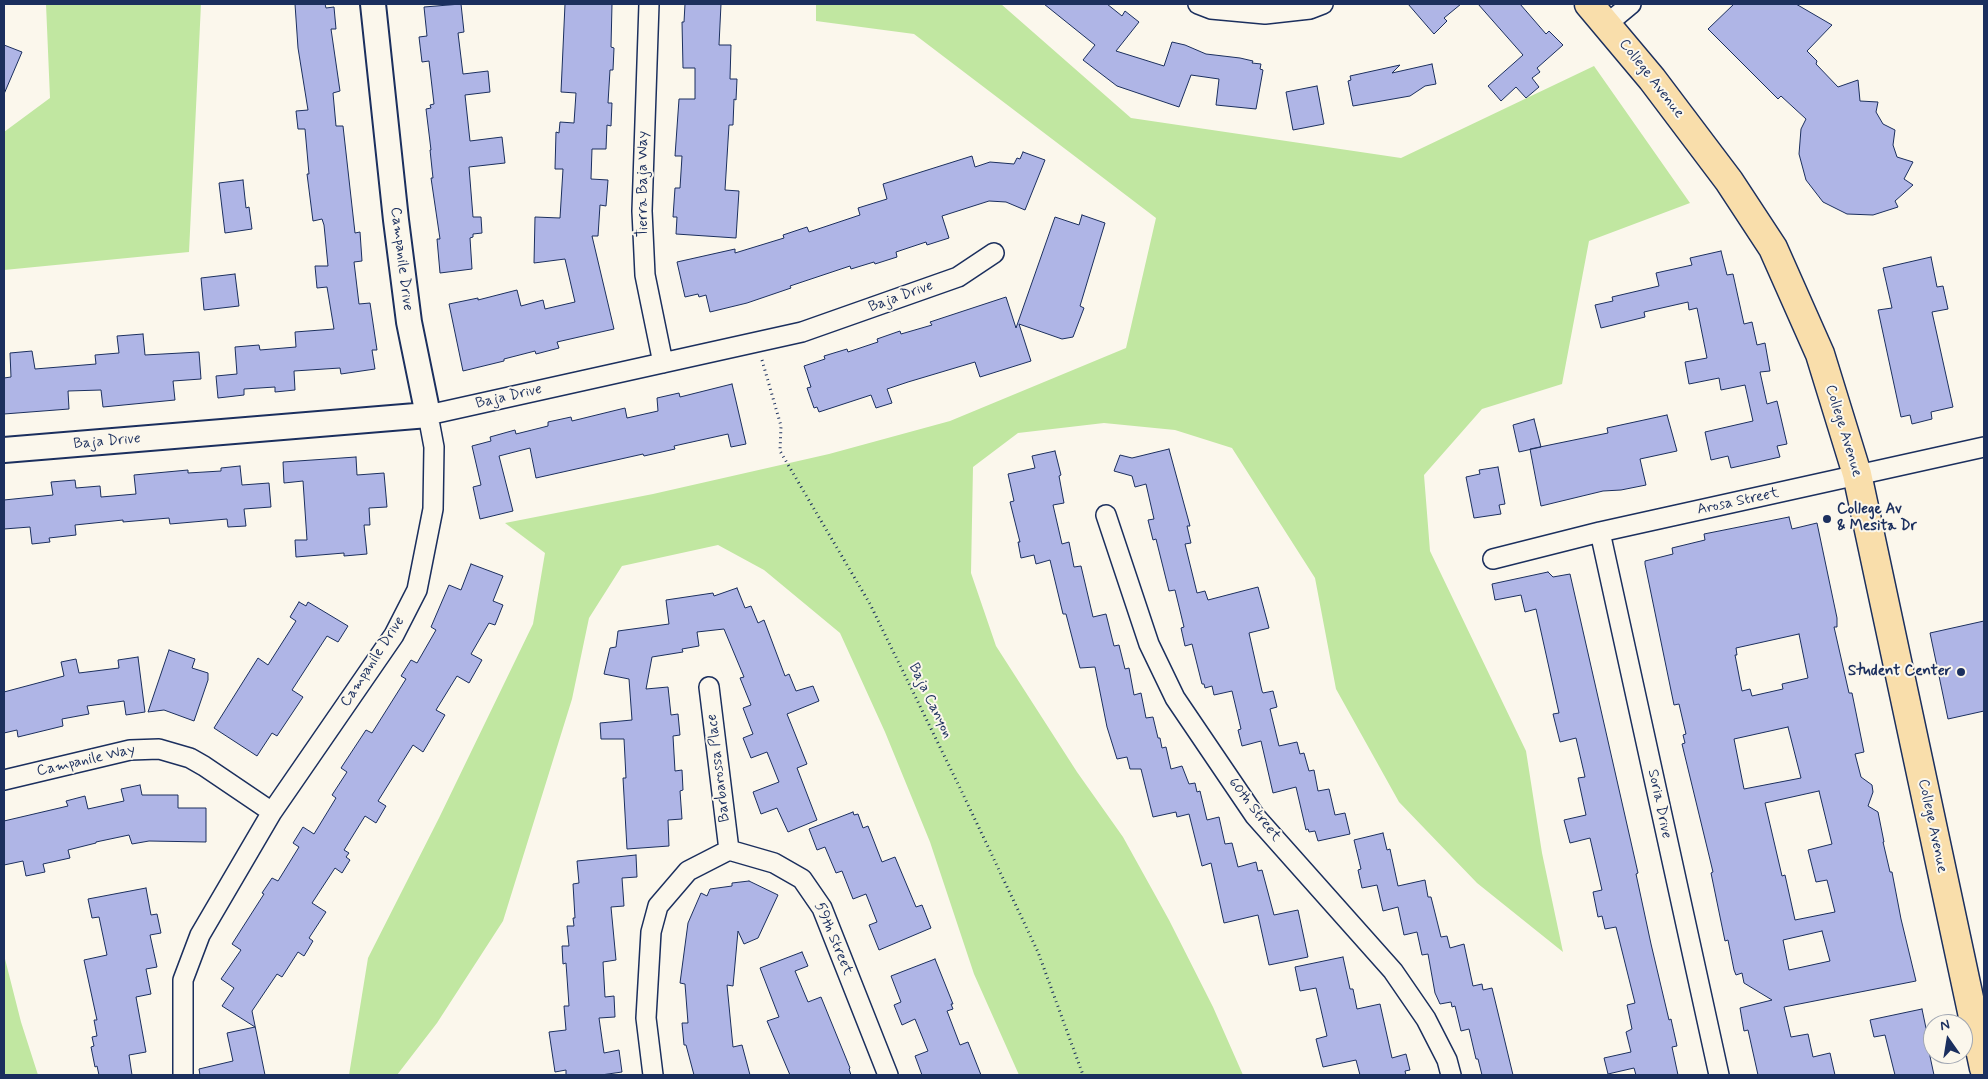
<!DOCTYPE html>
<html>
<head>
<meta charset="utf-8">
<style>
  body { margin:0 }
  #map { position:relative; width:1988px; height:1079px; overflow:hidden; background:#fbf7ec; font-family:Mynerve,sans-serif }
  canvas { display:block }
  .frame { position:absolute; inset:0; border:5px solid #1b2f5e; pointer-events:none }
  .north { position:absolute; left:1923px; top:1014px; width:50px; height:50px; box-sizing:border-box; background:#fbf7ec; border:1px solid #a1a7b3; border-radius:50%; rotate:347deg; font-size:14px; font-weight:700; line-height:20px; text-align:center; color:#1b2f5e }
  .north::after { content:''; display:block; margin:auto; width:18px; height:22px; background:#1b2f5e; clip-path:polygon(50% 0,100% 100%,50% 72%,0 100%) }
</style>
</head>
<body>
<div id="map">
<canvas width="1988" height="1079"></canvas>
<div class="frame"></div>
<div class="north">N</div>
</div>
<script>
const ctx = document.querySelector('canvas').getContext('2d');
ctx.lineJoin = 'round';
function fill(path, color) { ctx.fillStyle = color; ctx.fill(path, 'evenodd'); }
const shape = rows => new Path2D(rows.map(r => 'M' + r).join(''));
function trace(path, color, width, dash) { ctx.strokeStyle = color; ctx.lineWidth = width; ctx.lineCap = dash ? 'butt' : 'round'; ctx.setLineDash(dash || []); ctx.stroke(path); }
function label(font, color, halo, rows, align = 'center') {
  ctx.font = font + ' Mynerve,sans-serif'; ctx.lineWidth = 4; ctx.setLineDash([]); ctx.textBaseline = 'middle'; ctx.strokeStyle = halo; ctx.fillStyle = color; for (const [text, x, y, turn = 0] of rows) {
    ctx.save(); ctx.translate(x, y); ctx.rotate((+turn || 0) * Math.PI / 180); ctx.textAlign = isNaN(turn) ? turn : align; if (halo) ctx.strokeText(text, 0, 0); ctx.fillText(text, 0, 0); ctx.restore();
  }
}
fill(shape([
  [46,4,201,4,189,252,4,270,4,132,50,98],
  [816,4,1001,4,1131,118,1401,158,1594,66,1690,203,1589,241,1562,384,1482,409,1424,475,1430,551,1526,751,1542,853,1563,952,1477,883,1399,802,1336,689,1315,578,1232,448,1175,430,1104,423,1018,433,973,467,971,573,996,646,1077,772,1123,837,1169,920,1213,1007,1243,1075,1019,1075,974,974,930,842,885,732,840,633,764,570,718,545,622,566,589,618,572,699,503,921,437,1023,397,1075,349,1075,368,958,439,818,533,624,545,553,505,523,653,494,829,454,950,421,1126,348,1156,218,914,34,816,21],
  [4,955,21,1022,38,1075,4,1075]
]), '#c1e7a1');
const building = shape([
  [295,4,325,4,326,8,334,7,336,29,331,29,340,91,333,93,336,126,343,126,355,233,360,232,362,261,354,262,359,304,370,303,377,350,372,350,375,369,341,374,340,368,294,371,295,390,275,392,275,387,244,389,244,395,218,398,216,376,237,374,235,347,259,345,260,350,296,347,295,332,334,329,327,287,317,288,315,266,328,266,324,225,322,219,313,221,307,174,309,174,305,129,298,129,296,111,308,110,298,48,295,4],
  [461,4,464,32,458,33,463,74,488,71,490,92,465,95,470,141,502,137,505,163,469,167,473,217,481,217,482,233,473,234,473,237,470,238,472,269,440,273,437,239,440,239,431,178,433,178,430,150,431,150,426,109,431,108,430,105,434,104,429,61,422,62,419,37,427,36,424,7,461,4],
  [565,4,612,4,611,47,614,48,613,70,610,70,608,103,612,103,611,126,607,125,606,149,592,149,591,179,608,180,606,206,600,205,598,236,592,236,614,329,557,342,559,348,536,354,535,351,504,359,504,361,463,371,449,304,478,298,478,300,517,290,521,306,543,300,545,309,575,302,565,259,534,263,535,217,560,218,563,169,555,169,556,132,559,133,560,122,574,123,576,93,561,92,565,4],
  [685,4,721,4,719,45,731,45,730,79,737,79,736,100,734,99,733,125,729,125,725,190,739,191,736,238,676,234,677,217,673,217,675,188,680,188,682,156,675,156,679,99,695,99,695,68,683,68,682,22,684,22,685,4],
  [1044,4,1107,4,1122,16,1125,11,1139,22,1116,51,1164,66,1172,42,1185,45,1206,54,1240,58,1253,61,1252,63,1261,64,1260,69,1263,70,1256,109,1216,105,1219,79,1191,75,1179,107,1117,86,1083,60,1095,45,1044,4],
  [1408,4,1461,4,1444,18,1447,21,1434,34,1408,4],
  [1478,4,1520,4,1546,34,1549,31,1563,45,1537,68,1540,72,1532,78,1539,87,1526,98,1516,87,1501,101,1488,86,1523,55,1478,4],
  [1734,4,1796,4,1832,25,1807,51,1817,61,1816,64,1838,87,1858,80,1860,101,1878,102,1876,112,1883,124,1895,130,1893,145,1897,157,1913,162,1904,179,1913,185,1895,201,1898,207,1873,215,1847,214,1823,202,1806,180,1799,154,1801,129,1806,119,1781,96,1778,99,1708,29,1734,4],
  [4,45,22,52,4,94,4,45],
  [1432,64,1436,84,1425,86,1410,96,1353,106,1348,81,1351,80,1350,76,1400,65,1392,73,1432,64],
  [1317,86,1324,124,1293,130,1286,92,1317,86],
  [1023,152,1045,160,1025,210,1006,202,989,201,942,216,949,238,927,245,926,242,896,252,897,257,875,264,874,262,851,269,850,266,790,286,791,288,747,303,710,312,706,295,699,297,698,294,685,297,677,262,735,249,735,253,784,238,783,235,807,227,809,232,860,215,858,208,887,199,883,184,972,156,975,167,990,162,1014,164,1017,158,1020,159,1023,152],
  [243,180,246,208,249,207,252,229,225,233,219,183,243,180],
  [1082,215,1105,223,1080,306,1084,308,1073,337,1062,339,1019,324,1031,361,980,377,975,362,908,382,887,389,892,403,876,408,871,395,819,412,817,407,814,408,807,388,811,387,804,366,825,359,824,356,847,349,848,352,878,342,877,339,900,331,901,334,932,325,930,322,1006,297,1016,328,1055,217,1079,225,1082,215],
  [1721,251,1727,275,1733,274,1744,324,1752,322,1757,345,1765,343,1770,371,1760,372,1767,404,1777,401,1787,444,1777,446,1780,457,1731,468,1728,456,1711,460,1705,432,1753,421,1745,385,1721,390,1719,378,1689,384,1685,362,1707,358,1697,308,1689,310,1688,302,1644,312,1645,317,1601,328,1595,305,1613,301,1612,297,1659,286,1656,273,1692,265,1690,258,1721,251],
  [1931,257,1937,287,1943,286,1948,309,1932,312,1953,407,1931,412,1932,419,1912,424,1910,415,1901,417,1878,310,1892,308,1883,268,1931,257],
  [235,274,239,306,204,310,201,278,235,274],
  [143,334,145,355,199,352,201,379,173,381,175,400,103,407,101,390,68,391,69,409,4,414,4,378,11,377,10,353,32,351,35,369,96,364,95,355,119,353,117,336,143,334],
  [732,384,746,444,731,447,728,434,674,446,675,449,644,456,643,454,536,478,530,448,499,456,513,511,480,519,473,487,481,485,472,446,491,441,490,437,515,430,516,434,548,426,548,422,571,417,572,421,625,408,627,418,658,411,657,398,679,393,680,397,732,384],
  [1667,415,1677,451,1640,459,1646,485,1621,490,1603,491,1541,506,1530,449,1608,433,1607,428,1667,415],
  [1534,419,1541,447,1519,452,1513,425,1534,419],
  [1169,449,1190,526,1187,526,1191,543,1185,544,1197,593,1205,591,1208,600,1258,587,1269,628,1249,633,1262,691,1263,693,1273,691,1277,707,1270,709,1279,746,1297,742,1300,754,1304,753,1309,771,1314,770,1318,791,1329,789,1335,815,1345,813,1350,834,1318,841,1315,831,1309,832,1308,829,1306,830,1296,787,1273,793,1261,741,1242,746,1238,730,1241,729,1232,691,1214,695,1212,686,1205,688,1204,684,1202,684,1192,644,1185,646,1181,628,1184,627,1175,590,1169,591,1156,539,1153,540,1148,520,1154,519,1146,484,1135,487,1132,476,1114,471,1120,455,1132,458,1169,449],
  [1055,451,1061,475,1059,476,1064,503,1053,505,1062,544,1069,542,1074,567,1081,566,1093,617,1106,614,1114,646,1119,645,1125,669,1129,668,1134,695,1141,693,1146,718,1153,717,1158,738,1160,738,1162,748,1166,747,1171,769,1182,766,1189,784,1195,783,1197,792,1200,791,1207,820,1219,817,1225,844,1232,843,1238,867,1256,862,1258,871,1262,870,1274,915,1298,910,1308,957,1269,965,1258,915,1224,923,1211,863,1202,866,1189,814,1177,817,1176,812,1153,817,1141,769,1130,769,1127,757,1117,759,1107,727,1095,667,1080,668,1066,614,1063,614,1050,560,1036,564,1034,555,1021,558,1018,542,1020,542,1010,502,1014,501,1008,474,1035,468,1032,456,1055,451],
  [356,457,357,475,384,473,387,507,369,508,370,525,364,525,367,554,344,556,344,553,296,557,295,540,307,540,303,481,284,483,283,462,356,457],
  [240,466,242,485,269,483,271,507,244,509,246,526,228,527,227,519,170,524,169,518,123,522,123,520,75,525,76,535,49,538,50,542,32,544,30,527,4,529,4,500,53,495,51,482,75,480,76,488,100,486,101,497,136,494,134,475,188,470,188,473,221,471,221,468,240,466],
  [1498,467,1505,504,1499,505,1501,514,1474,518,1466,477,1480,474,1479,470,1498,467],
  [1789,517,1792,529,1817,523,1837,618,1837,627,1834,627,1849,693,1852,693,1864,752,1855,754,1861,777,1872,785,1873,792,1868,806,1878,812,1884,842,1883,842,1890,872,1892,872,1901,919,1916,981,1784,1007,1791,1037,1808,1034,1813,1057,1830,1053,1835,1075,1758,1075,1748,1030,1744,1031,1740,1008,1772,1000,1744,983,1742,973,1736,975,1734,970,1728,940,1725,941,1711,873,1713,872,1682,744,1685,743,1683,735,1686,734,1679,704,1674,705,1645,564,1645,561,1673,554,1672,548,1705,540,1704,534,1789,517],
  [1799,634,1808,678,1782,684,1783,689,1752,696,1750,689,1742,691,1735,655,1737,655,1736,648,1799,634],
  [1788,727,1801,778,1744,789,1734,739,1788,727],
  [1819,791,1832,844,1808,850,1816,882,1827,880,1835,912,1795,920,1785,875,1782,876,1765,803,1819,791],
  [1822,931,1830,961,1789,970,1783,940,1822,931],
  [471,564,503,576,493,601,503,605,495,625,489,623,471,654,482,660,469,683,457,676,436,710,445,715,423,752,413,745,378,801,386,806,376,823,365,816,344,850,349,853,346,857,350,860,342,873,335,868,312,903,326,912,309,938,313,941,304,956,298,952,282,977,277,974,252,1011,265,1075,200,1075,199,1069,233,1061,227,1033,255,1027,222,1006,234,988,221,979,241,950,232,944,264,894,262,893,272,878,278,881,299,847,293,843,303,827,314,834,336,798,332,795,347,772,341,768,366,730,372,733,406,679,401,676,411,660,417,663,436,630,431,627,449,585,461,590,471,564],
  [1548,572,1553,577,1570,574,1638,873,1636,874,1651,944,1669,1020,1671,1019,1677,1046,1672,1047,1678,1075,1636,1075,1634,1068,1608,1074,1604,1058,1631,1052,1626,1032,1632,1029,1627,1005,1635,1003,1616,927,1605,929,1602,916,1598,917,1593,892,1602,890,1590,838,1570,843,1564,820,1586,815,1578,778,1585,777,1576,738,1560,742,1553,714,1559,713,1536,609,1525,612,1521,595,1495,600,1492,584,1548,572],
  [737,588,745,608,751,606,758,623,764,620,785,676,789,674,796,691,813,686,819,701,787,714,807,764,797,768,817,820,788,832,777,808,761,814,753,792,779,782,767,752,751,758,743,738,753,734,743,708,751,705,740,678,744,677,724,629,697,632,699,646,682,649,683,652,652,657,646,689,668,687,671,715,678,714,680,735,673,736,675,771,682,770,683,790,680,791,682,819,668,820,669,846,627,849,623,778,626,778,624,739,601,739,600,723,632,720,629,679,604,674,610,648,616,647,618,631,669,624,666,600,713,593,714,596,737,588],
  [299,602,306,606,308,602,348,626,338,642,327,636,292,690,303,697,277,736,272,733,257,756,214,728,258,658,268,665,296,621,290,617,299,602],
  [1984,621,1984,711,1948,719,1930,633,1984,621],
  [169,650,195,659,192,668,208,673,208,680,194,721,164,710,148,712,169,650],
  [138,657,145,712,126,715,124,701,87,706,89,714,62,719,63,726,18,737,17,730,4,733,4,692,64,676,61,662,76,659,79,673,119,668,118,660,138,657],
  [140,785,142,795,178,795,178,808,206,808,206,842,149,841,132,844,129,835,96,842,96,843,68,850,70,858,43,864,45,872,26,876,23,861,4,865,4,821,68,806,66,801,85,796,88,809,124,801,121,789,140,785],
  [853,812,854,815,858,814,863,828,868,826,882,862,895,857,916,907,922,905,931,928,879,950,869,925,877,922,866,894,853,899,842,871,836,873,825,847,817,850,809,829,853,812],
  [1383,833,1387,850,1390,849,1398,886,1425,880,1428,897,1431,897,1441,937,1447,936,1450,948,1464,944,1473,986,1482,984,1483,990,1492,988,1513,1075,1482,1075,1478,1059,1476,1059,1469,1029,1461,1031,1455,1006,1452,1007,1451,1002,1440,1004,1435,993,1428,954,1422,955,1417,932,1404,935,1398,907,1383,911,1377,885,1362,888,1358,870,1361,869,1354,840,1383,833],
  [636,855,637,877,622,878,624,906,611,907,616,960,603,962,605,997,614,996,615,1017,599,1018,604,1053,619,1050,622,1072,601,1075,566,1075,566,1070,555,1072,549,1032,566,1030,564,1006,569,1006,566,963,563,964,562,946,569,946,567,926,574,926,573,918,575,918,573,884,579,883,577,861,636,855],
  [749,881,778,895,758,938,744,944,738,931,733,986,727,985,733,1047,742,1045,750,1075,694,1075,686,1045,684,1045,682,1023,688,1023,685,984,680,983,688,923,701,893,707,896,710,889,732,886,732,883,749,881],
  [146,888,151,915,157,914,161,933,150,935,157,967,146,969,151,994,136,997,146,1052,129,1055,132,1075,99,1075,97,1066,95,1067,91,1047,94,1046,92,1037,97,1036,94,1020,97,1020,84,960,107,955,99,917,92,918,88,899,146,888],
  [802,952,808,966,795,971,808,1002,821,997,850,1068,849,1069,851,1075,790,1075,767,1021,779,1017,760,968,802,952],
  [1343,957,1350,989,1353,989,1357,1009,1380,1004,1392,1058,1406,1054,1410,1070,1405,1071,1406,1075,1360,1075,1356,1060,1323,1067,1316,1039,1327,1036,1316,988,1300,991,1295,967,1343,957],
  [935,959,953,1004,951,1004,953,1009,947,1011,960,1045,968,1042,981,1075,922,1075,915,1056,928,1051,915,1019,902,1025,894,1005,901,1002,891,976,935,959],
  [1922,1009,1927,1033,1925,1033,1934,1075,1895,1075,1885,1035,1874,1037,1870,1020,1922,1009]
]);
fill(building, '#afb5e6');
trace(building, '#1b2f5e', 1);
const minor = shape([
  [649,4,642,211,645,275,663,363],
  [1198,4,1211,9,1265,14,1310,9,1323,4],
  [1607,24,1631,4],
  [1106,515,1149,644,1175,698,1255,816,1393,971,1426,1019,1447,1060,1451,1075],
  [1600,532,1719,1075],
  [1493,559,1600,532,1984,447],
  [709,687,729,850],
  [4,780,130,750,159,749,190,758,204,766,272,812],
  [729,850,774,863,802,879,822,908,888,1075],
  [183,1075,183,980,200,935,272,812,394,635,417,590,433,509,434,447,428,415,802,332,958,277,994,253],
  [653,1075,646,1018,651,932,658,906,688,871,729,850]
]);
const tertiary = shape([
  [4,450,428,415,409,322,396,220,373,4]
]);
const primary = shape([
  [1589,4,1652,79,1729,181,1773,248,1820,354,1857,474,1984,1068]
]);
trace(minor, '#1b2f5e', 22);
trace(tertiary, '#1b2f5e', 28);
trace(primary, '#1b2f5e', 31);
trace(shape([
  [762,360,781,426,780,451,870,604,961,790,1038,952,1083,1075]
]), '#1b2f5e', 3, [1, 4]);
trace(minor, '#fbf7ec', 19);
trace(tertiary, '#fbf7ec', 24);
trace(primary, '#f9deab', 28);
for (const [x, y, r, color] of [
  [1827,519,5,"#1b2f5e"],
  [1961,672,5,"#1b2f5e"]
]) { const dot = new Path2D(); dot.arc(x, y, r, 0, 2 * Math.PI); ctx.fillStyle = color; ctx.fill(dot); trace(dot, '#fbf7ec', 2); }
label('15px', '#1b2f5e', '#fbf7ec', [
  ["College Avenue",1651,79,52],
  ["Tierra Baja Way",644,184,-90],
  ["Campanile Drive",401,259,83],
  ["Baja Drive",901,297,-20],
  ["Baja Drive",509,397,-13],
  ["College Avenue",1843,431,73],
  ["Baja Drive",107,442,-5],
  ["Arosa Street",1738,502,-12],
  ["Campanile Drive",373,662,-57],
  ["Baja Canyon",930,701,64],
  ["Campanile Way",86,761,-13],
  ["Barbarossa Place",719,768,-97],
  ["Soria Drive",1659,804,78],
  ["60th Street",1254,810,52],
  ["College Avenue",1932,826,78],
  ["59th Street",833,939,67]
]);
label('bold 15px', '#1b2f5e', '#fbf7ec', [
  ["College Av",1837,510],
  ["& Mesita Dr",1837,527],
  ["Student Center",1951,672,"right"]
], 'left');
</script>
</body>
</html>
